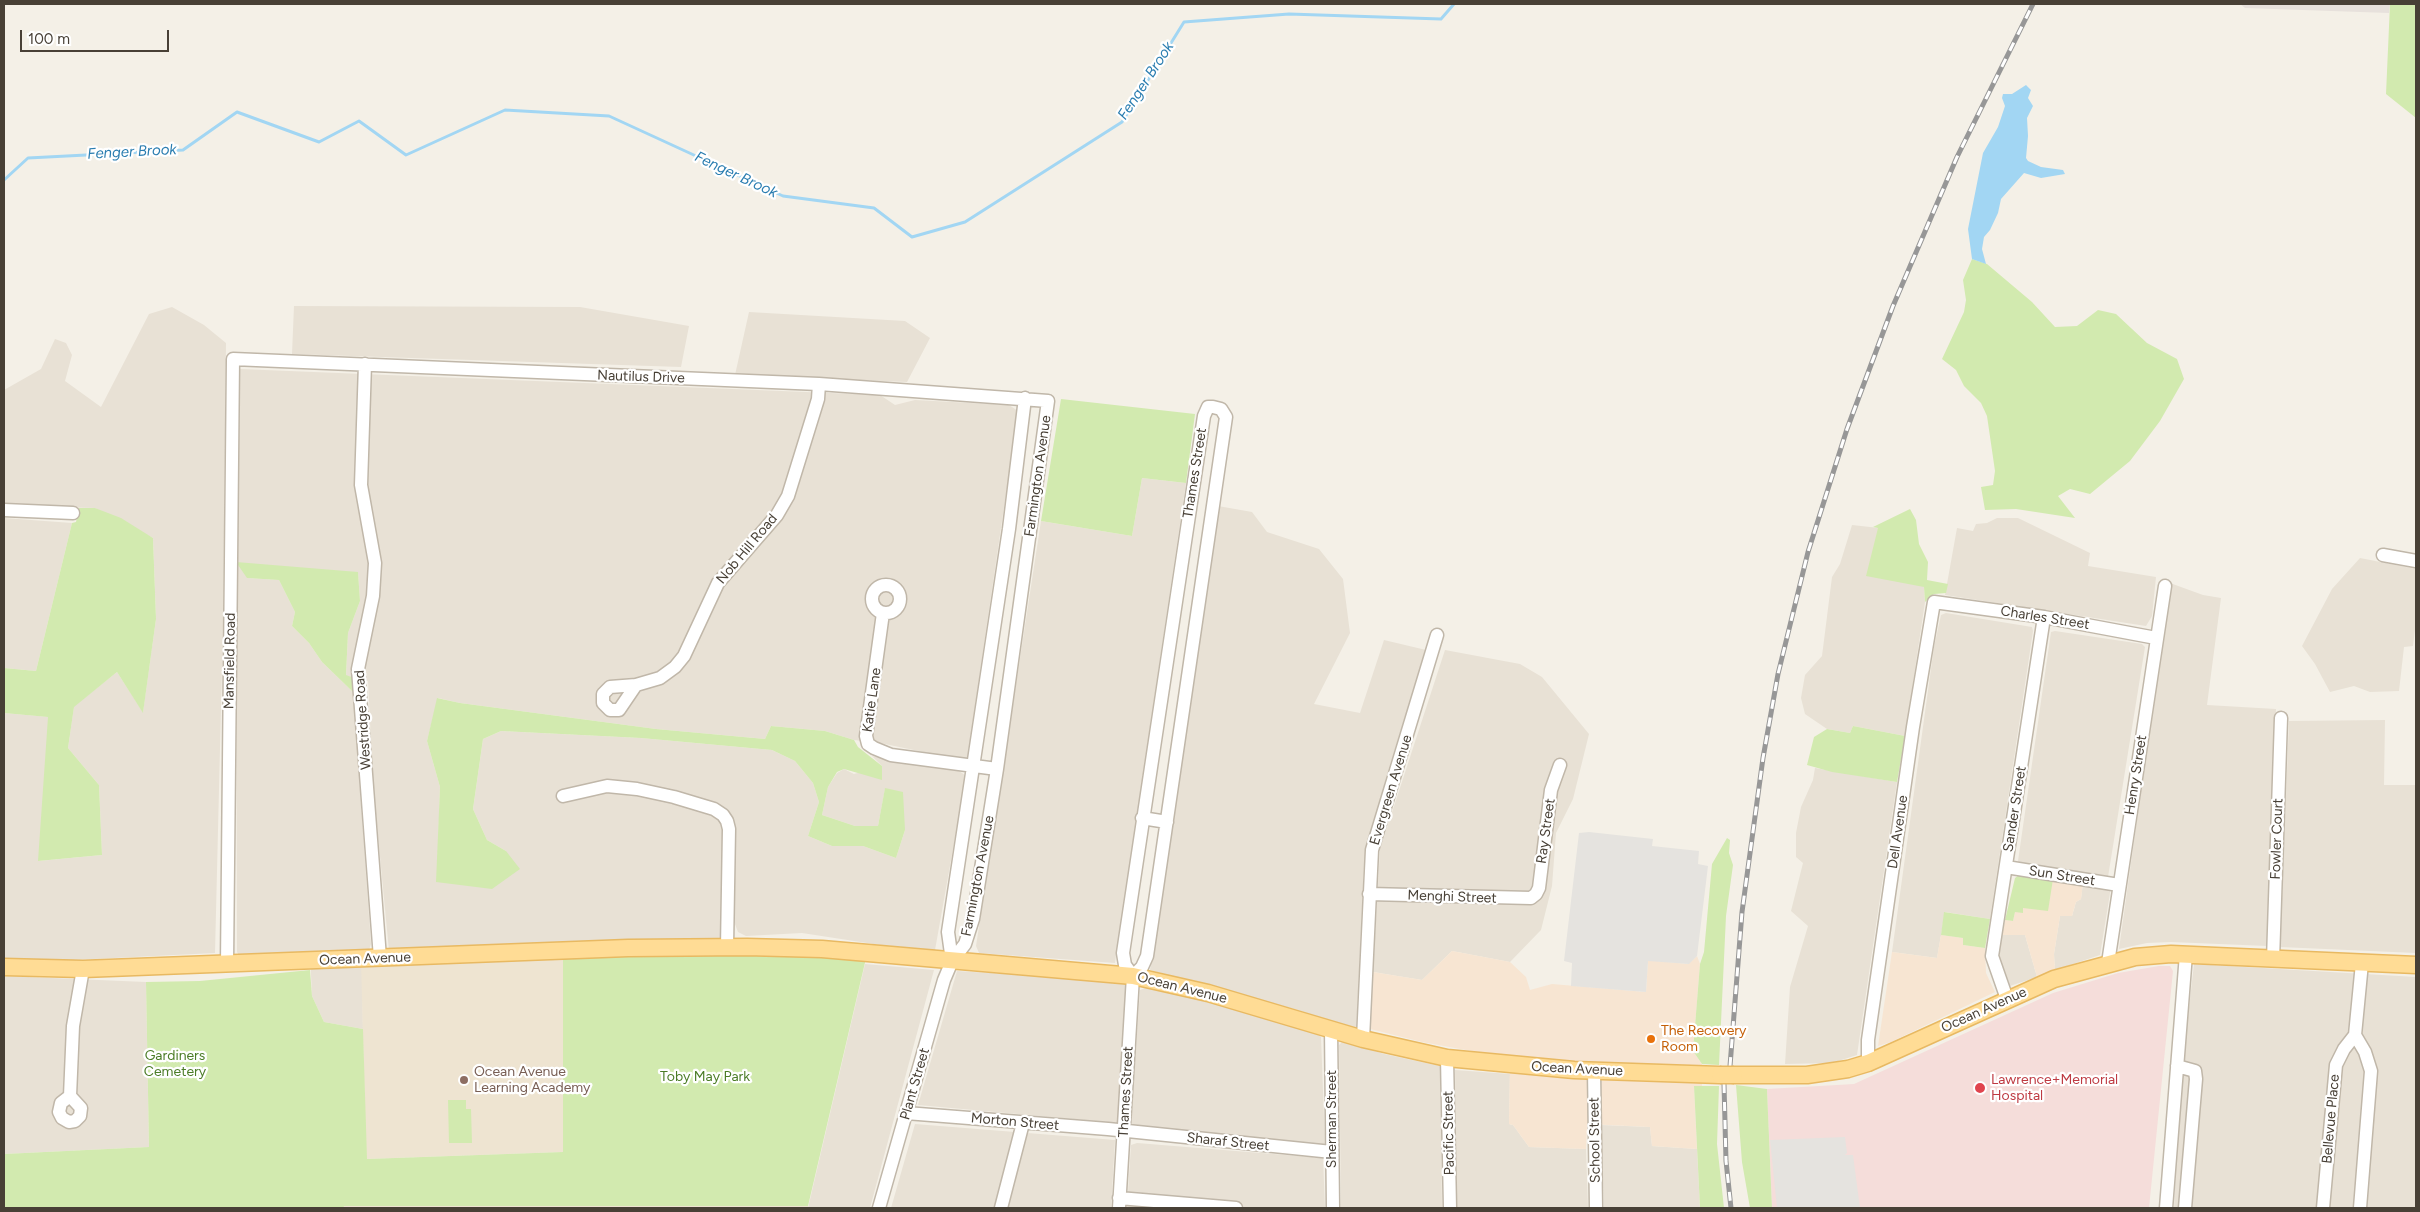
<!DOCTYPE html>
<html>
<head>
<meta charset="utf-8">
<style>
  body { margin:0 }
  #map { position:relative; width:2420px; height:1212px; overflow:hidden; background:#f4f0e7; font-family:Figtree,sans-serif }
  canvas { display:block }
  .frame { position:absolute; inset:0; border:5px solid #484036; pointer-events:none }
  .scale { position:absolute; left:20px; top:30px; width:149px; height:22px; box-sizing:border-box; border:2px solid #484036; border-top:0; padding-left:6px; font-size:15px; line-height:18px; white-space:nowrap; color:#484036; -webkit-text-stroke:4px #fff; paint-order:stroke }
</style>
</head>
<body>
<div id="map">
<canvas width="2420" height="1212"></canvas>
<div class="frame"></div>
<div class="scale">100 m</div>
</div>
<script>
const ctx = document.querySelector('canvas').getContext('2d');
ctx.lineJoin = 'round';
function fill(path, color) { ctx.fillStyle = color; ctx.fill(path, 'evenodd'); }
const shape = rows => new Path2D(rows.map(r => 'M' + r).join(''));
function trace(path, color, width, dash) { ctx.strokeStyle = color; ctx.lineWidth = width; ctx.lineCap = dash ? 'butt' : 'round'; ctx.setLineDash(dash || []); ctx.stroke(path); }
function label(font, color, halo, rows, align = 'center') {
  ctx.font = font + ' Figtree,sans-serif'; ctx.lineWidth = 4.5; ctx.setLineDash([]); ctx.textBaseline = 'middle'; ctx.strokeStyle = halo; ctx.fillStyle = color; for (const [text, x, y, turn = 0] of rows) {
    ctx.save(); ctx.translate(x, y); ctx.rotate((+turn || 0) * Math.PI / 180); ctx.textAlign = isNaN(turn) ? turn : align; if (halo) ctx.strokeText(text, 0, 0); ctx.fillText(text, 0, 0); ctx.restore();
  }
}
fill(shape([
  [294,306,580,307,689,326,681,367,292,354],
  [172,307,204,325,226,343,223,626,215,953,33,962,4,958,4,713,49,717,39,861,102,855,99,785,68,748,74,706,117,672,143,712,156,619,153,538,95,508,4,506,4,390,41,369,55,339,66,343,72,355,65,381,101,407,149,314],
  [749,312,905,321,930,338,907,382,735,375],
  [240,369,880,395,895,405,915,400,1009,405,1018,411,967,761,880,743,854,740,825,731,771,726,765,739,656,729,460,703,438,698,427,741,440,787,437,882,506,851,487,840,473,809,483,739,501,731,641,738,772,750,795,761,813,783,819,802,808,836,832,846,863,846,896,858,905,830,885,789,878,826,855,826,822,815,828,787,837,773,844,769,854,774,882,766,872,756,909,764,958,770,966,776,935,950,880,945,802,933,746,936,738,932,733,919,735,887,722,887,721,938,389,951,373,783,368,681,346,676,348,633,360,601,358,573,247,578,279,580,295,612,292,626,309,643,322,662,353,692,371,944,369,950,362,951,363,1029,324,1022,312,996,310,953,240,957,237,952,236,562],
  [1142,478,1186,483,1115,963,979,953,976,946,1041,521,1132,536],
  [1218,506,1252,512,1267,532,1319,549,1343,579,1350,633,1314,704,1360,713,1384,640,1426,650,1387,774,1364,864,1356,1033,1298,1010,1150,970],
  [4,518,72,523,36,671,4,668],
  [1997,518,2018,518,2090,553,2088,566,2156,577,2152,616,2146,626,1945,595,1957,528,1973,531,1976,524,1987,523],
  [1852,525,1879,528,1924,587,1925,602,1905,736,1853,726,1850,733,1827,729,1805,714,1801,698,1805,675,1822,656,1832,577,1840,564],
  [2360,558,2416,569,2416,621,2413,646,2404,647,2399,691,2370,692,2354,686,2330,692,2315,664,2302,646,2332,589],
  [2170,583,2203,595,2221,598,2207,705,2276,709,2267,946,2171,942,2147,943,2119,949],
  [1946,613,2032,627,2033,631,1990,919,1945,912,1937,958,1892,952,1934,647,1941,615],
  [2055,631,2142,644,2145,647,2108,877,2020,866,2018,861,2051,632],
  [1445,650,1520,664,1542,677,1589,734,1573,799,1556,833,1552,886,1541,930,1510,962,1452,951,1422,980,1373,972,1380,849],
  [2385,720,2384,785,2416,785,2416,953,2280,947,2289,721],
  [1815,768,1897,782,1857,1055,1832,1063,1785,1064,1790,987,1808,926,1791,911,1803,863,1796,857,1796,833,1801,807,1813,780],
  [2083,883,2111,887,2100,955,2055,970,2054,954,2060,916,2072,916,2076,902,2081,899],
  [2002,935,2025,935,2037,977,2010,986,1999,957],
  [865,964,934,970,870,1208,808,1208],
  [2194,964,2416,977,2416,1208,2174,1208,2180,1087],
  [957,971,1123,981,1126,986,1118,1123,918,1105],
  [4,976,146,982,149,1147,4,1154],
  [1145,988,1170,991,1315,1032,1321,1037,1325,1145,1135,1126,1131,1123,1140,990],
  [1343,1041,1384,1054,1440,1066,1442,1208,1341,1208,1339,1045],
  [1455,1070,1510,1074,1509,1124,1513,1125,1529,1147,1586,1149,1588,1208,1457,1208],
  [915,1124,1115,1140,1111,1208,891,1208],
  [1601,1125,1650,1127,1652,1146,1697,1149,1700,1208,1604,1208],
  [1137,1143,1323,1158,1325,1208,1127,1208,1131,1145]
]), '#e8e1d5');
fill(shape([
  [2053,879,2083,883,2081,899,2076,902,2072,916,2060,916,2054,954,2055,970,2037,977,2025,935,2002,935,2005,920,2013,921,2015,912,2023,908],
  [1941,935,1964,938,1963,945,1985,948,1986,973,1995,992,1891,1042,1878,1046,1892,952,1937,958],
  [1452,951,1510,962,1526,977,1530,990,1552,984,1646,992,1648,960,1688,964,1697,956,1700,964,1693,1051,1702,1064,1702,1086,1694,1086,1697,1149,1652,1146,1650,1127,1587,1124,1586,1149,1529,1147,1513,1125,1509,1124,1510,1058,1422,1042,1370,1029,1373,972,1422,980]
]), '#f7e5d2');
fill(shape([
  [2240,4,2390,4,2389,13,2245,8]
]), '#e7e1dc');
fill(shape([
  [563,951,563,1152,366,1159,361,959],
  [267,1205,808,1206,808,1208,267,1208]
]), '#eee4d1');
fill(shape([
  [2159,966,2170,966,2173,971,2149,1208,1772,1208,1767,1089,1854,1084,2053,993,2118,973]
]), '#f5ddda');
fill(shape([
  [2390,4,2416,4,2416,118,2386,94],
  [1972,259,1987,264,2032,302,2055,327,2077,326,2098,310,2116,314,2147,343,2177,359,2184,379,2160,421,2130,461,2090,494,2070,489,2058,496,2075,518,2016,509,1985,510,1981,487,1993,485,1995,471,1987,416,1981,403,1964,386,1956,370,1942,359,1964,312,1966,300,1963,280],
  [1061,399,1195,414,1186,483,1142,478,1132,536,1041,521],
  [79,508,95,508,121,518,153,538,156,619,143,713,117,672,74,707,68,748,99,785,102,855,38,861,48,717,4,713,4,668,36,671,72,523,76,522],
  [1910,509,1916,520,1919,544,1928,562,1927,580,1948,584,1946,593,1934,594,1925,602,1924,587,1866,576,1878,528,1873,527],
  [236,562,358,572,360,601,348,633,346,675,354,678,353,692,322,662,309,643,292,626,295,612,279,580,247,578],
  [437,698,460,703,656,729,765,739,771,726,825,731,854,740,858,747,882,766,882,780,844,769,837,772,828,787,822,815,855,826,878,826,885,788,903,792,905,830,896,858,863,846,832,846,808,836,819,802,813,783,795,761,772,750,641,738,501,731,483,739,473,809,487,840,506,851,520,869,492,889,436,882,440,787,427,741],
  [1853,726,1905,736,1897,782,1832,772,1807,765,1814,737,1827,729,1850,733],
  [1727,838,1730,840,1729,853,1733,865,1726,916,1719,1065,1702,1064,1693,1051,1700,964,1704,952,1712,864],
  [2019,875,2053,879,2048,911,2023,908,2023,913,2015,912,2013,921,2005,920,2015,878],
  [1944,912,1990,919,1985,948,1963,945,1963,938,1941,935],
  [563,951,867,954,808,1206,344,1206,343,1208,4,1208,4,1154,149,1147,146,982,200,981,310,970,312,996,324,1022,363,1029,367,1159,563,1152],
  [1736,1085,1767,1089,1772,1208,1750,1208,1742,1162],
  [1694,1086,1719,1086,1717,1144,1724,1208,1700,1208],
  [448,1100,466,1100,466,1109,471,1109,472,1143,449,1143]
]), '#d2eaaf');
fill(shape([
  [1589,832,1653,839,1652,846,1699,851,1698,864,1708,866,1697,956,1689,964,1648,961,1646,992,1571,986,1572,963,1564,961,1579,833],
  [1845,1137,1847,1153,1845,1155,1853,1155,1860,1208,1777,1208,1770,1140]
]), '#e5e3df');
fill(shape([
  [2026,85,2031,90,2028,98,2033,106,2027,118,2028,136,2026,158,2028,161,2041,167,2063,170,2065,174,2041,178,2024,173,2001,199,1998,213,1990,230,1984,237,1982,249,1986,264,1972,259,1968,229,1983,153,1998,127,2005,106,2002,98,2003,94,2012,94]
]), '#a2d6f3');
trace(shape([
  [4,180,28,158,183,150,237,112,319,142,359,121,406,155,505,110,609,116,783,196,874,208,912,237,965,222,1122,122,1184,22,1289,14,1441,19,1454,4]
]), '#a2d6f3', 3);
const minor = shape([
  [365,364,361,485,375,563,373,596,358,669,380,958],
  [4,510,73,513],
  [2383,555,2416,561],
  '872 599a14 14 0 1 1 28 0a14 14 0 1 1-28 0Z',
  [883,613,866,736,868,744,874,748,891,755,997,769],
  [636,685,619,710,610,710,603,703,603,694,610,687,636,685,660,678,675,667,684,656,718,583,777,515,788,496,818,399,819,384],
  [563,796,607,786,637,789,674,797,714,809,723,815,727,821,729,829,727,947],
  [1142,818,1167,822],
  [2006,867,2119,885],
  [1369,894,1531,898,1536,894,1539,888,1551,790,1560,765],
  [2273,960,2281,718],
  [952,961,948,932,1009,529,1025,398],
  [2108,963,2165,586],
  [227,964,233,359,819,384,1048,401,997,769,973,919,965,944,952,961,944,980,879,1208],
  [2007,999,1992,956,2044,617],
  [1331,1029,1333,1208],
  [1363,1039,1372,850,1437,635],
  [1447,1058,1450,1208],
  [1868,1063,1868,1040,1913,727,1934,602,2044,617,2156,638],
  [2177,1066,2195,1071,2196,1079,2185,1208],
  [1594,1071,1596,1208],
  [70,1096,81,1108,80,1116,75,1121,69,1122,62,1118,59,1112,61,1103,70,1096,73,1026,83,969],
  [906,1113,1108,1129,1332,1152],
  [1119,1198,1236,1208],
  [1001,1208,1023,1123],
  [1119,1208,1133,976,1125,965,1123,953,1204,416,1208,407,1213,407,1221,409,1226,417,1147,956,1142,967,1133,976],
  [2166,1208,2186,954],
  [2323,1208,2336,1065,2344,1049,2355,1035],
  [2360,1208,2371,1071,2365,1052,2355,1035,2362,963]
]);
const major = shape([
  [4,967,83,969,628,948,747,947,822,949,1133,976,1208,993,1363,1039,1447,1058,1574,1070,1720,1075],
  [1734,1075,1807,1075,1848,1069,1868,1063,2054,979,2135,957,2171,954,2416,965]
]);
trace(minor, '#c0b7a9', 15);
trace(major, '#e8b962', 19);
trace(minor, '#fff', 12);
trace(major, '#ffdc95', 16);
const rail = shape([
  [1730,1066,1742,912,1763,758,1778,674,1808,552,1847,429,1893,306,1957,157,2033,4],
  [1724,1084,1726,1161,1731,1208]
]);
trace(rail, '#979797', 5);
trace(rail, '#fff', 3, [9]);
const majorBridge = shape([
  [1720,1075,1734,1075]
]);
trace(majorBridge, '#e8b962', 19, []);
trace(majorBridge, '#ffdc95', 16);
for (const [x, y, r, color] of [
  [1651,1039,5,"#e8710a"],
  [464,1080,5,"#8d6e63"],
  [1980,1088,6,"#e0444e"]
]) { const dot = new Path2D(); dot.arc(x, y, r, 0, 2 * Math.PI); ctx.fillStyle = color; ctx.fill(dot); trace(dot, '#fff', 2); }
label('14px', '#484036', '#fff', [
  ["Nautilus Drive",641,377,2],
  ["Thames Street",1195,473,-81],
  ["Farmington Avenue",1038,476,-82],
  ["Nob Hill Road",747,549,-50],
  ["Charles Street",2045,618,9],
  ["Mansfield Road",230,661,-89],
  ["Katie Lane",872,700,-82],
  ["Westridge Road",363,720,-94],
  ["Henry Street",2136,775,-81],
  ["Evergreen Avenue",1391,790,-73],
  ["Sander Street",2015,809,-81],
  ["Ray Street",1546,831,-82],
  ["Dell Avenue",1898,832,-82],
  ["Fowler Court",2277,839,-88],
  ["Farmington Avenue",978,876,-79],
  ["Sun Street",2062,876,9],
  ["Menghi Street",1452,897,2],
  ["Ocean Avenue",365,959,-2],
  ["Ocean Avenue",1182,988,14],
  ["Ocean Avenue",1984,1010,-24],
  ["Ocean Avenue",1577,1069,3],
  ["Plant Street",915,1084,-74],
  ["Thames Street",1126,1092,-87],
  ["Sherman Street",1332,1119,-90],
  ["Bellevue Place",2331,1119,-85],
  ["Morton Street",1015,1122,5],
  ["Pacific Street",1449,1133,-91],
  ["School Street",1595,1140,-91],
  ["Sharaf Street",1228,1142,6]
]);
label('14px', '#c56008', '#fff', [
  ["The Recovery",1661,1031],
  ["Room",1661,1047]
], 'left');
label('14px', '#4b7c27', '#fff', [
  ["Gardiners",175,1056],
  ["Cemetery",175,1072],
  ["Toby May Park",705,1077]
]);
label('14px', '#785e54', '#fff', [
  ["Ocean Avenue",474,1072],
  ["Learning Academy",474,1088]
], 'left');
label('14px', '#be3a42', '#fff', [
  ["Lawrence+Memorial",1991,1080],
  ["Hospital",1991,1096]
], 'left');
label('italic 15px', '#2a7db0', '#fff', [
  ["Fenger Brook",1146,81,-57],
  ["Fenger Brook",132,152,-3],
  ["Fenger Brook",736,175,25]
]);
</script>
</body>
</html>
